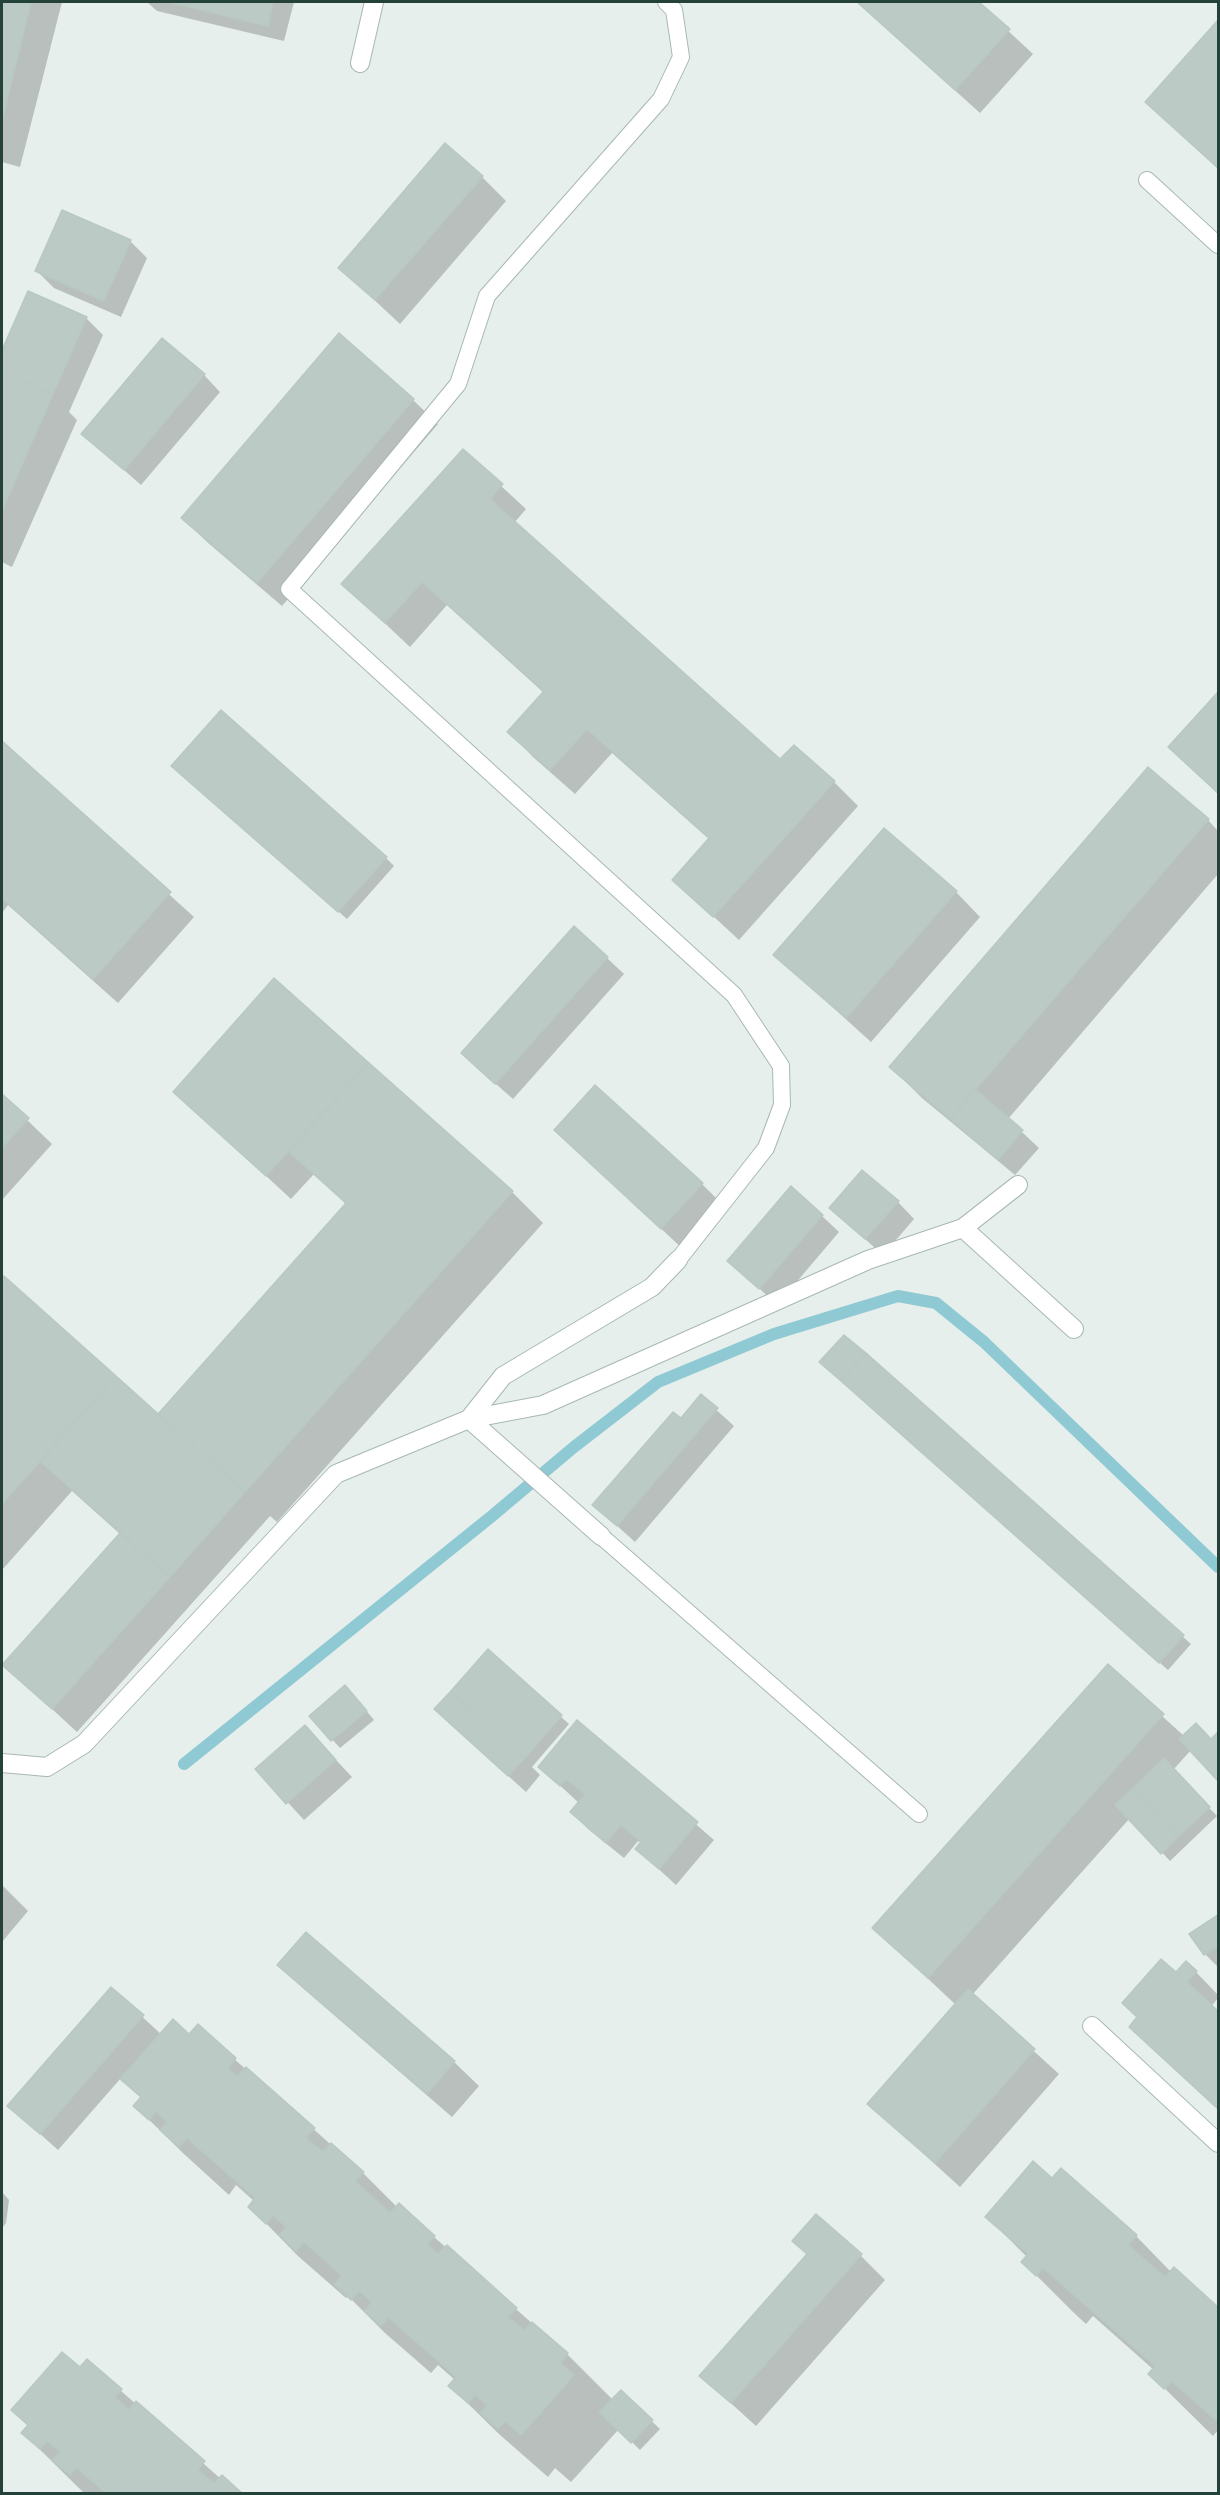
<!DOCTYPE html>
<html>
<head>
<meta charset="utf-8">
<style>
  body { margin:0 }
  #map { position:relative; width:1220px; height:2495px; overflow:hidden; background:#e6efeb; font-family:"Noto Sans",sans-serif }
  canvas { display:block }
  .frame { position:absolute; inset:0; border:3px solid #24423a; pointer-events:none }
</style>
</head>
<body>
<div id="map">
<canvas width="1220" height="2495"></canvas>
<div class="frame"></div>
</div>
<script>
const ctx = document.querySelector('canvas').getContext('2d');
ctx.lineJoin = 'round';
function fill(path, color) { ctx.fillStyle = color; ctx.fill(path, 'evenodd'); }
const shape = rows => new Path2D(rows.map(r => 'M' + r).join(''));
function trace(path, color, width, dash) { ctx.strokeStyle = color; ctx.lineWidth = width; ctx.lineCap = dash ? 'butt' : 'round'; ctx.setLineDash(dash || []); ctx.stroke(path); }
fill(shape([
  [2,2,62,2,20,167,2,162],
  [147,2,294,2,284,41,157,11],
  [857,2,977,2,1033,54,980,113],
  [1218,22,1218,169,1147,102],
  [482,177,506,201,400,324,340,268],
  [130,241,147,258,121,317,54,288,37,271],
  [29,293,86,318,103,335,69,412,77,420,12,567,2,562,2,354],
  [204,375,220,392,141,485,83,434],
  [413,400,438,424,282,606,207,542,183,518],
  [463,451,526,509,514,523,780,761,834,782,858,806,739,940,674,880,710,840,612,753,575,794,533,757,509,732,544,693,447,605,410,647,343,584],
  [1218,694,1218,794,1170,747],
  [2,743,194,917,118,1003,8,905,2,913],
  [182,774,386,858,394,866,347,919],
  [1208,820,1218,831,1218,874,1008,1119,1039,1148,1015,1175,922,1098,891,1067],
  [956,892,980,917,871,1042,775,955],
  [607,958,624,974,513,1099,480,1070],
  [368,1064,512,1192,543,1223,277,1522,270,1516,77,1732,4,1665,120,1534,72,1491,2,1570,2,1281,4,1278,165,1422,347,1205,314,1174,291,1199,175,1092],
  [2,1096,52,1144,2,1200],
  [556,1130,702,1184,726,1208,686,1252],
  [898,1202,914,1219,883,1255,848,1224],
  [822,1216,839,1232,777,1305,729,1260],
  [845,1337,1191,1644,1168,1670,830,1370],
  [701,1396,734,1426,635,1542,594,1505,681,1420],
  [488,1652,569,1724,532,1767,540,1775,526,1792,453,1726],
  [1108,1667,1184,1736,1212,1740,1218,1734,1218,1779,1191,1750,1173,1770,1217,1816,1170,1861,1130,1818,972,1995,1059,2074,960,2187,869,2104,956,2005,874,1928],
  [353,1695,374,1720,340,1748,311,1716],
  [578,1722,714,1840,676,1885,637,1849,642,1844,638,1841,624,1858,588,1829,572,1812,579,1803,540,1767],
  [321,1744,352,1777,304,1820,257,1769],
  [2,1885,28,1911,2,1942],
  [1218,1917,1218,1974,1217,1966,1205,1954,1213,1919],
  [279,1965,454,2062,479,2086,452,2117,304,1989],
  [1196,1972,1218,1995,1218,1998,1211,2007,1218,2014,1218,2109,1155,2051,1176,1974],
  [112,1989,162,2035,189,2036,198,2027,363,2173,397,2207,434,2237,567,2354,613,2400,621,2392,660,2429,640,2450,619,2429,571,2482,555,2468,548,2477,499,2434,450,2386,455,2380,438,2365,431,2373,385,2333,348,2296,346,2298,298,2256,250,2207,254,2201,236,2185,229,2195,184,2154,135,2106,141,2098,121,2078,58,2150,9,2106],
  [1061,2170,1136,2236,1171,2272,1174,2269,1218,2309,1218,2430,1213,2436,1150,2374,1154,2370,1093,2316,1086,2324,1072,2311,1023,2262,1027,2257,987,2217,1052,2180],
  [2,2192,9,2200,6,2223,2,2228],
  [860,2255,885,2280,756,2426,701,2376],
  [87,2361,221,2479,241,2494,85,2494,23,2433,28,2426,13,2410,80,2369]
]), '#0003');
trace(shape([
  [184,1764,492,1516,574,1447,658,1382,774,1334,898,1296,936,1303,984,1342,1218,1567]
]), '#8ec9d4', 12);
const building = shape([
  [2,2,31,2,2,121,2,2],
  [168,2,273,2,268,26,168,2],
  [857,2,979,2,1010,29,955,90,857,2],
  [1218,20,1218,168,1145,102,1218,20],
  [445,143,483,176,375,300,338,268,445,143],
  [62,210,131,240,104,301,35,271,62,210],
  [28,291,87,317,53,394,2,372,2,350,28,291],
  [339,333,414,399,257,583,181,518,339,333],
  [162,338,205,374,124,470,81,434,162,338],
  [2,372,53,394,2,511,2,372],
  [463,449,503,484,490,499,780,759,794,745,835,781,713,917,672,880,709,838,587,729,550,770,507,732,544,691,422,582,385,623,341,584,463,449],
  [1218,692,1218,793,1168,747,1218,692],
  [221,710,387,857,338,912,171,766,221,710],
  [2,741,171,892,93,979,2,898,2,741],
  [1148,767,1209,819,950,1119,889,1067,1148,767],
  [884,828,957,891,846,1018,773,955,884,828],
  [574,926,608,957,495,1084,461,1053,574,926],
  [274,978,369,1063,266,1176,173,1092,274,978],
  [369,1063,513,1191,245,1492,158,1414,346,1203,288,1151,369,1063],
  [595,1085,703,1183,661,1229,554,1130,595,1085],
  [975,1089,1023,1130,998,1160,950,1119,975,1089],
  [2,1094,29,1118,2,1148,2,1094],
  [862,1170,899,1201,865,1239,829,1208,862,1170],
  [791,1186,823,1215,759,1289,727,1261,791,1186],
  [4,1276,116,1376,2,1504,2,1279,4,1276],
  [844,1335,866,1353,841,1381,819,1362,844,1335],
  [866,1353,1184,1635,1159,1663,841,1381,866,1353],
  [116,1376,245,1492,170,1577,40,1461,116,1376],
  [701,1394,718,1408,617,1526,592,1505,673,1412,681,1418,701,1394],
  [120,1533,170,1577,52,1709,2,1665,120,1533],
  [488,1649,562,1715,525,1758,451,1691,488,1649],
  [1108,1664,1164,1714,928,1978,872,1928,1108,1664],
  [345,1685,367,1711,331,1741,309,1716,345,1685],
  [451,1691,525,1758,508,1776,434,1709,451,1691],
  [577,1720,698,1822,659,1869,635,1849,641,1842,621,1825,606,1843,570,1812,585,1794,566,1779,560,1786,538,1767,577,1720],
  [1196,1723,1211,1739,1218,1732,1218,1781,1179,1739,1196,1723],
  [305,1725,336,1760,286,1804,255,1769,305,1725],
  [1164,1758,1210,1807,1178,1837,1132,1789,1164,1758],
  [1132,1789,1178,1837,1161,1854,1115,1805,1132,1789],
  [1218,1915,1218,1946,1204,1955,1189,1934,1218,1915],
  [306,1932,455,2061,427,2094,277,1965,306,1932],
  [1161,1959,1176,1972,1186,1961,1197,1971,1187,1982,1218,2011,1218,2109,1129,2027,1137,2017,1122,2003,1161,1959],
  [111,1987,144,2015,40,2134,7,2106,111,1987],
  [968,1989,1035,2049,935,2163,867,2104,968,1989],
  [173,2019,189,2034,198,2024,236,2058,228,2068,237,2077,246,2067,315,2128,306,2138,323,2152,331,2143,364,2172,355,2181,390,2213,399,2203,435,2236,427,2244,438,2254,447,2245,517,2308,508,2317,524,2330,532,2322,568,2353,560,2363,574,2375,521,2435,505,2421,498,2429,480,2413,487,2405,475,2395,468,2403,448,2386,456,2377,388,2317,381,2326,364,2311,372,2302,359,2291,351,2300,334,2284,342,2276,304,2242,296,2251,279,2235,286,2227,273,2215,266,2224,248,2207,255,2198,187,2138,179,2147,160,2130,167,2122,156,2111,149,2120,133,2106,141,2097,120,2079,173,2019],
  [1033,2161,1052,2178,1061,2168,1137,2235,1128,2245,1165,2277,1174,2267,1218,2307,1218,2422,1171,2381,1164,2389,1148,2374,1155,2366,1043,2268,1036,2276,1021,2262,1028,2254,985,2217,1033,2161],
  [816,2214,862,2254,731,2403,699,2376,807,2254,792,2241,816,2214],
  [62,2352,80,2367,87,2359,122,2389,115,2397,129,2410,136,2401,205,2461,198,2470,214,2483,222,2475,243,2494,107,2494,77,2468,70,2475,52,2460,60,2452,47,2441,40,2449,21,2433,28,2425,11,2410,62,2352],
  [621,2390,653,2420,631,2443,599,2412,621,2390]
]);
fill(building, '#bbcac4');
trace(building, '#b8c9c2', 1.5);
const service = shape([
  [666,2,674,10,681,57,661,99,487,296,458,384,289,589,734,995,781,1066,782,1105,766,1148,678,1260],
  [1147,180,1218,245],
  [601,1536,919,1814]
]);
const minor = shape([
  [360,63,374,2],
  [963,1228,1018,1185],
  [601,1536,469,1419,503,1376,652,1287,678,1260],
  [2,1763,47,1767,84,1744,336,1474,469,1419,543,1405,868,1260,963,1228,1074,1329],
  [1092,2026,1218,2143]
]);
trace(service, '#a8b8b2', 18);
trace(minor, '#a8b8b2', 20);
trace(service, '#fff', 16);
trace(minor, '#fff', 18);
</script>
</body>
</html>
